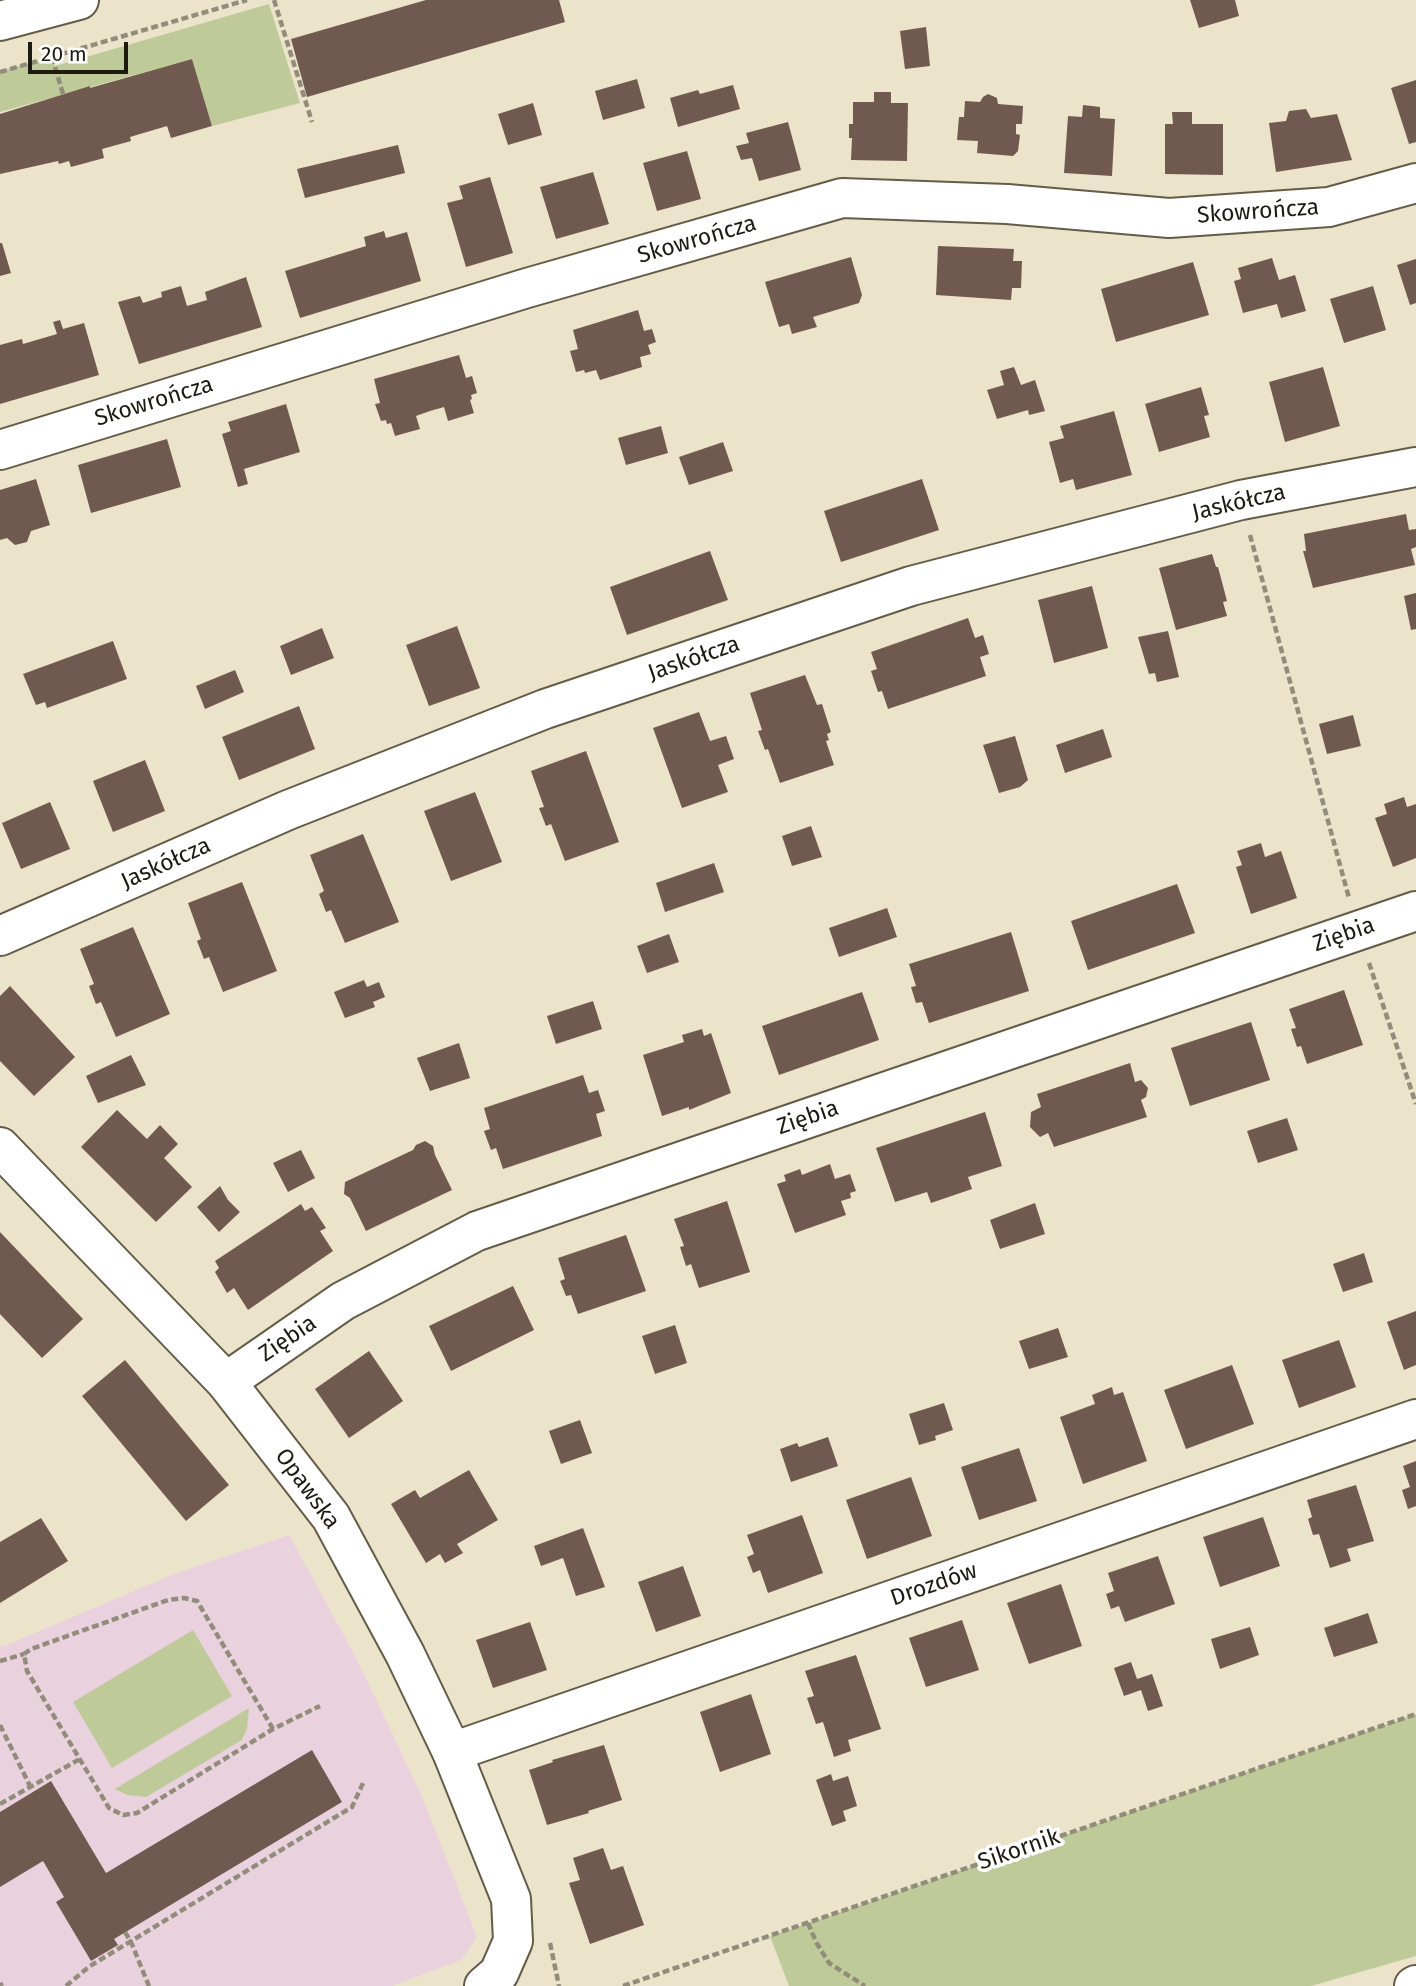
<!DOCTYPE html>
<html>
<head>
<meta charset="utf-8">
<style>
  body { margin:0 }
  #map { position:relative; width:1416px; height:1986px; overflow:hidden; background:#ece3cb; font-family:"Fira Sans",sans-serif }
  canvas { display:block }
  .scale { position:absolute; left:28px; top:42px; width:100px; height:32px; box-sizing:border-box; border:4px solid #1d1a12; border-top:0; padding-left:9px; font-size:21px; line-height:24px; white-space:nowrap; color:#1d1a12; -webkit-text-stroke:5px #fff; paint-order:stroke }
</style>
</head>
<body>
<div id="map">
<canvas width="1416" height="1986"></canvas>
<div class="scale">20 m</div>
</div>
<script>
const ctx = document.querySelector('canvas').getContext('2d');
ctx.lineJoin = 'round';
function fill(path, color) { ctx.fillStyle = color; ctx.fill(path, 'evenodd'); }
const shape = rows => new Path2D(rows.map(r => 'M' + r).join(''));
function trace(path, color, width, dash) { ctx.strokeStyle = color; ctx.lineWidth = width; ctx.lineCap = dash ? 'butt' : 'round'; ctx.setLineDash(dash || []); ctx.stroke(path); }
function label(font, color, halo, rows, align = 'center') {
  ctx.font = font + ' "Fira Sans",sans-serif'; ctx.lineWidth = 7; ctx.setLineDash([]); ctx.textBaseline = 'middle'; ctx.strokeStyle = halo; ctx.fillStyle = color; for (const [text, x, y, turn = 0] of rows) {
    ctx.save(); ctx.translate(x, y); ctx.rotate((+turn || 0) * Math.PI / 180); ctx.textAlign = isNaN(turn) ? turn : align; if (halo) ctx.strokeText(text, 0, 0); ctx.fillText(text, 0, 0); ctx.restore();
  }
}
fill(shape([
  [289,1535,353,1652,375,1697,422,1797,477,1937,461,1960,392,1986,0,1986,0,1645,2,1647,174,1574]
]), '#e9d2de');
fill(shape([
  [269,4,300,103,212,126,192,59,0,112,0,71,52,57,55,66],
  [193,1630,232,1696,112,1768,73,1702],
  [249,1708,247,1729,242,1740,146,1797,127,1795,115,1789],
  [1416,1714,1416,1956,1311,1986,789,1986,770,1936]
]), '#becb99');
fill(shape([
  [426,0,559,0,565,22,307,97,291,39],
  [1190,0,1235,0,1239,16,1199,28],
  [926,27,930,66,905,69,900,31],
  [192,59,212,126,171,138,167,126,130,137,131,141,102,149,104,158,71,167,69,161,59,164,58,161,0,174,0,114,90,86,90,88],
  [637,79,645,108,603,120,595,91],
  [1416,80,1416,142,1409,144,1391,88],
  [733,85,740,109,678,127,670,98,698,90,700,94],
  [874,92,891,92,891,103,908,103,907,161,851,160,852,138,849,138,849,124,853,124,853,102,874,102],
  [988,94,997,98,998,104,1023,106,1022,124,1016,124,1016,134,1020,135,1018,151,1013,156,977,153,978,141,957,140,959,117,964,117,965,101,980,102,983,97],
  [533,103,542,135,508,145,498,114],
  [1083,105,1100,107,1100,118,1115,119,1112,176,1064,173,1068,116,1082,117],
  [1306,109,1311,118,1337,114,1352,160,1276,172,1269,123,1286,121,1289,111],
  [1172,112,1192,112,1192,124,1223,124,1223,175,1165,174,1165,124,1173,124],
  [788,122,801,170,759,181,752,158,741,160,736,146,749,143,746,133],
  [398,145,405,173,305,198,297,169],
  [687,151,701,199,657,211,643,163],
  [593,172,609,224,556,239,540,187],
  [490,177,513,253,466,267,447,203,463,199,459,186],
  [384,231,386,238,407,232,421,281,300,318,285,271,366,246,364,237],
  [0,243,2,243,11,273,0,276],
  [938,246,1014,249,1013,261,1022,261,1021,288,1012,288,1011,300,936,295],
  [851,257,862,295,859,303,813,317,817,327,792,334,789,324,779,327,765,282],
  [1272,258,1279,280,1295,275,1306,311,1281,318,1277,304,1243,313,1234,281,1241,279,1238,268],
  [1416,259,1416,303,1410,305,1397,265],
  [1193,262,1209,315,1116,342,1101,289],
  [246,277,262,327,139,364,118,302,140,296,143,303,162,297,161,292,181,286,187,306,207,300,205,292],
  [1373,286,1386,330,1344,343,1330,299],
  [638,310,644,331,652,329,656,342,648,345,651,354,640,357,642,367,600,380,596,370,585,373,584,370,576,372,570,351,578,349,573,330],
  [60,320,63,329,84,323,99,375,0,404,0,345,22,339,23,344,57,334,53,322],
  [459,355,466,378,472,376,477,393,471,395,472,399,470,400,474,413,448,421,444,407,430,411,416,416,420,429,395,436,391,423,387,424,386,420,381,421,375,404,380,403,374,379],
  [1014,367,1021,385,1035,380,1045,411,1029,415,1028,410,997,419,987,390,1004,385,1000,371],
  [1323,367,1340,426,1285,442,1269,382],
  [1201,387,1209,415,1204,416,1210,437,1159,452,1145,404],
  [286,404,300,452,244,469,248,484,238,487,222,434,231,431,228,422],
  [1114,411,1132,475,1076,490,1073,479,1060,483,1049,442,1064,438,1060,426],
  [661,426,668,453,626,465,618,438],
  [167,439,181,487,91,513,78,465],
  [723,442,733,471,689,485,679,457],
  [36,479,50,525,31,531,27,542,15,545,7,538,0,540,0,490],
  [922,479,939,530,841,562,824,511],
  [1406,514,1409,530,1416,529,1416,547,1411,549,1415,565,1313,588,1303,551,1306,551,1304,534],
  [710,551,728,600,627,635,610,587],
  [1212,554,1216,567,1218,567,1227,601,1223,602,1227,616,1176,630,1159,568],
  [1092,586,1108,648,1054,663,1038,600],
  [1416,593,1416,629,1411,630,1404,596],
  [968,618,975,638,983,635,989,654,980,657,986,676,888,709,882,691,878,692,871,671,877,669,871,652],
  [457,626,480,688,429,706,406,645],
  [322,628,334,658,291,675,280,646],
  [1168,631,1179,677,1157,682,1155,673,1149,674,1138,637],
  [113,641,127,679,47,708,45,702,36,705,23,674],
  [235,670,244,692,205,709,196,686],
  [805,675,817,705,822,704,831,732,827,734,829,740,826,741,834,765,780,783,768,749,765,750,758,731,762,730,750,693],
  [299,706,315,749,239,780,222,737],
  [699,712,710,741,726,736,734,759,718,765,728,792,682,808,653,728],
  [1353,715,1361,746,1327,754,1319,724],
  [1103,729,1112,757,1065,773,1056,745],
  [1015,736,1028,780,1020,787,999,793,983,745],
  [586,751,619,842,565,861,551,824,546,826,539,808,544,807,531,771],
  [145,760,165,811,113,832,93,781],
  [475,792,502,862,451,881,424,811],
  [1404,797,1407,807,1416,804,1416,858,1393,867,1375,818,1387,814,1384,804],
  [50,802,70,849,21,869,2,823],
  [811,826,822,857,792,866,782,836],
  [363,834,399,922,345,943,331,910,326,912,319,894,324,891,310,855],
  [1261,843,1265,857,1281,851,1297,898,1251,914,1236,867,1242,865,1237,851],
  [714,863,724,892,665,912,656,883],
  [242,882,277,971,223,992,209,957,204,959,197,941,201,939,188,903],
  [1177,884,1195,933,1088,970,1071,921],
  [887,908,897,937,839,957,829,928],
  [133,927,170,1014,116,1037,101,1002,96,1004,89,986,94,984,80,949],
  [1011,932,1029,991,929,1023,922,1002,916,1003,911,987,916,986,909,964],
  [669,934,679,962,647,973,637,946],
  [364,980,367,987,379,982,385,997,373,1002,375,1007,345,1018,334,992],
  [10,986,75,1057,34,1096,0,1061,0,996],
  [1344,990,1363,1045,1307,1064,1301,1046,1297,1047,1291,1029,1296,1028,1289,1009],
  [862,992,879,1040,779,1075,762,1026],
  [593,1001,602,1029,556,1044,547,1016],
  [1251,1022,1270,1080,1190,1106,1171,1048],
  [702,1029,704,1036,711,1033,731,1093,689,1110,689,1107,662,1116,643,1055,684,1042,682,1035],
  [459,1043,470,1078,430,1091,417,1058],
  [131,1055,146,1085,98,1103,86,1076],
  [1130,1063,1135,1082,1141,1080,1148,1088,1146,1097,1141,1100,1147,1117,1054,1147,1048,1133,1040,1137,1030,1127,1031,1112,1041,1107,1037,1094],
  [583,1075,589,1093,598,1090,605,1111,596,1114,602,1136,503,1169,496,1148,491,1150,484,1131,490,1129,484,1108],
  [117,1110,147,1139,160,1125,178,1144,164,1158,192,1187,156,1222,81,1147],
  [985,1112,1002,1166,968,1177,972,1189,931,1203,927,1192,895,1202,876,1148],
  [1287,1118,1298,1150,1258,1163,1247,1131],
  [425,1141,433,1146,435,1155,452,1190,366,1231,350,1198,344,1194,345,1182,413,1150,416,1145],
  [301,1150,315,1178,288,1192,273,1163],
  [830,1164,835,1179,850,1174,856,1191,850,1193,851,1198,841,1201,846,1215,795,1233,777,1184,786,1181,784,1175,800,1169,802,1175],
  [220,1186,228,1200,240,1212,219,1232,197,1207],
  [727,1201,750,1272,699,1288,691,1264,686,1266,680,1247,684,1246,674,1219],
  [1035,1203,1045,1234,1000,1249,990,1220],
  [301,1204,305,1211,312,1207,326,1228,320,1231,333,1251,248,1310,234,1288,227,1293,215,1272,219,1268,215,1261],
  [0,1232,83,1319,42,1358,0,1314],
  [626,1235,646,1291,578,1314,571,1295,566,1296,560,1281,565,1279,558,1258],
  [1364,1253,1373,1282,1343,1292,1333,1264],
  [513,1286,534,1330,451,1371,429,1326],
  [1416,1311,1416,1365,1404,1370,1387,1322],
  [675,1325,687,1363,655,1374,642,1336],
  [1058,1328,1068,1357,1029,1369,1019,1341],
  [1339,1340,1356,1387,1299,1408,1282,1360],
  [369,1351,403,1401,349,1438,315,1389],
  [125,1360,229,1485,186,1521,82,1396],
  [1232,1365,1254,1424,1186,1449,1164,1390],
  [1112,1387,1114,1395,1123,1392,1147,1461,1083,1484,1060,1417,1095,1404,1092,1395],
  [944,1403,953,1430,935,1436,936,1440,919,1445,909,1414],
  [580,1420,592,1453,561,1464,549,1431],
  [828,1437,838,1466,791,1482,780,1449,797,1443,799,1447],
  [1019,1448,1037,1501,979,1520,961,1467],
  [1416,1461,1416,1506,1408,1509,1402,1490,1410,1487,1403,1466],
  [469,1470,498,1520,457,1544,463,1553,445,1563,440,1554,426,1563,391,1504,415,1490,420,1498],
  [911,1477,932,1536,867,1559,846,1500],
  [1356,1485,1374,1541,1347,1549,1351,1561,1330,1568,1319,1534,1313,1535,1308,1519,1312,1517,1307,1500],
  [802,1515,823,1573,768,1593,760,1570,753,1573,747,1557,754,1554,747,1535],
  [1263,1517,1280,1566,1220,1587,1203,1537],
  [41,1518,68,1561,0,1603,0,1542],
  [583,1528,605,1587,576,1596,563,1558,541,1566,534,1546],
  [1158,1556,1175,1604,1125,1622,1119,1606,1111,1609,1106,1594,1114,1591,1108,1573],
  [683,1566,701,1616,656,1632,638,1582],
  [1061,1584,1082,1646,1029,1664,1007,1603],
  [1368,1613,1378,1643,1334,1657,1324,1628],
  [962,1620,979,1670,926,1687,909,1638],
  [530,1622,547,1670,493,1688,476,1640],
  [1250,1627,1259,1655,1220,1669,1211,1639],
  [856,1655,881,1729,848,1740,851,1751,834,1757,823,1722,816,1724,807,1698,814,1696,805,1671],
  [1131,1662,1137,1679,1152,1674,1163,1706,1148,1711,1141,1690,1124,1696,1114,1668],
  [751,1694,771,1754,720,1772,700,1712],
  [604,1745,622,1800,588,1811,589,1813,547,1825,529,1770,553,1762,552,1760],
  [312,1750,342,1802,114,1939,118,1945,91,1961,56,1902,64,1897,43,1861,0,1887,0,1812,51,1781,106,1873],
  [831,1774,833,1781,848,1776,857,1806,843,1811,846,1821,832,1826,816,1780],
  [603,1848,611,1870,623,1866,644,1925,590,1944,569,1883,580,1880,573,1858]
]), '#705a4f');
const street = shape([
  [0,450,527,288,842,198,1007,204,1169,218,1329,207,1416,183],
  [0,936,288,810,545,709,911,586,1241,500,1416,467],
  [226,1382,343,1301,477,1231,1416,911],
  [452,1752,1416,1419],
  [1414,1986,1416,1985]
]);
const secondary = shape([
  [0,21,79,0],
  [0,1147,226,1382,331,1517,405,1654,452,1752,511,1899,513,1941,499,1973,484,1986]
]);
trace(street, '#645c47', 42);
trace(secondary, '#645c47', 42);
trace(shape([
  [274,0,312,122],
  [52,57,63,94],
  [0,72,247,0],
  [1250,535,1349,898],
  [1369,963,1416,1104],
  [0,1661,24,1654],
  [0,1725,30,1786],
  [273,1729,197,1601,184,1598,168,1600,31,1649,24,1654,27,1671,109,1808,123,1815,137,1813,273,1729,320,1706],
  [0,1804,80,1759],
  [808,1923,816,1942,829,1963,865,1986],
  [125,1932,131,1942,149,1986],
  [550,1943,559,1986],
  [0,1983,2,1986],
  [66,1986,90,1966,352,1807,364,1781],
  [623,1986,1416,1714]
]), '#928c7b', 4.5, [7, 3.5]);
trace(street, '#fff', 38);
trace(secondary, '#fff', 38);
label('23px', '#1d1a12', '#fff', [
  ["Skowrończa",1258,212,-4],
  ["Skowrończa",697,240,-16],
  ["Skowrończa",154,402,-17],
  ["Jaskółcza",1239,503,-13],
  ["Jaskółcza",694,659,-19],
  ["Jaskółcza",166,864,-24],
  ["Ziębia",1344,935,-19],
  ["Ziębia",808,1118,-19],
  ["Ziębia",288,1339,-34],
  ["Opawska",307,1489,54],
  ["Drozdów",934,1585,-19],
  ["Sikornik",1019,1850,-19]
]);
</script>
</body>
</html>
